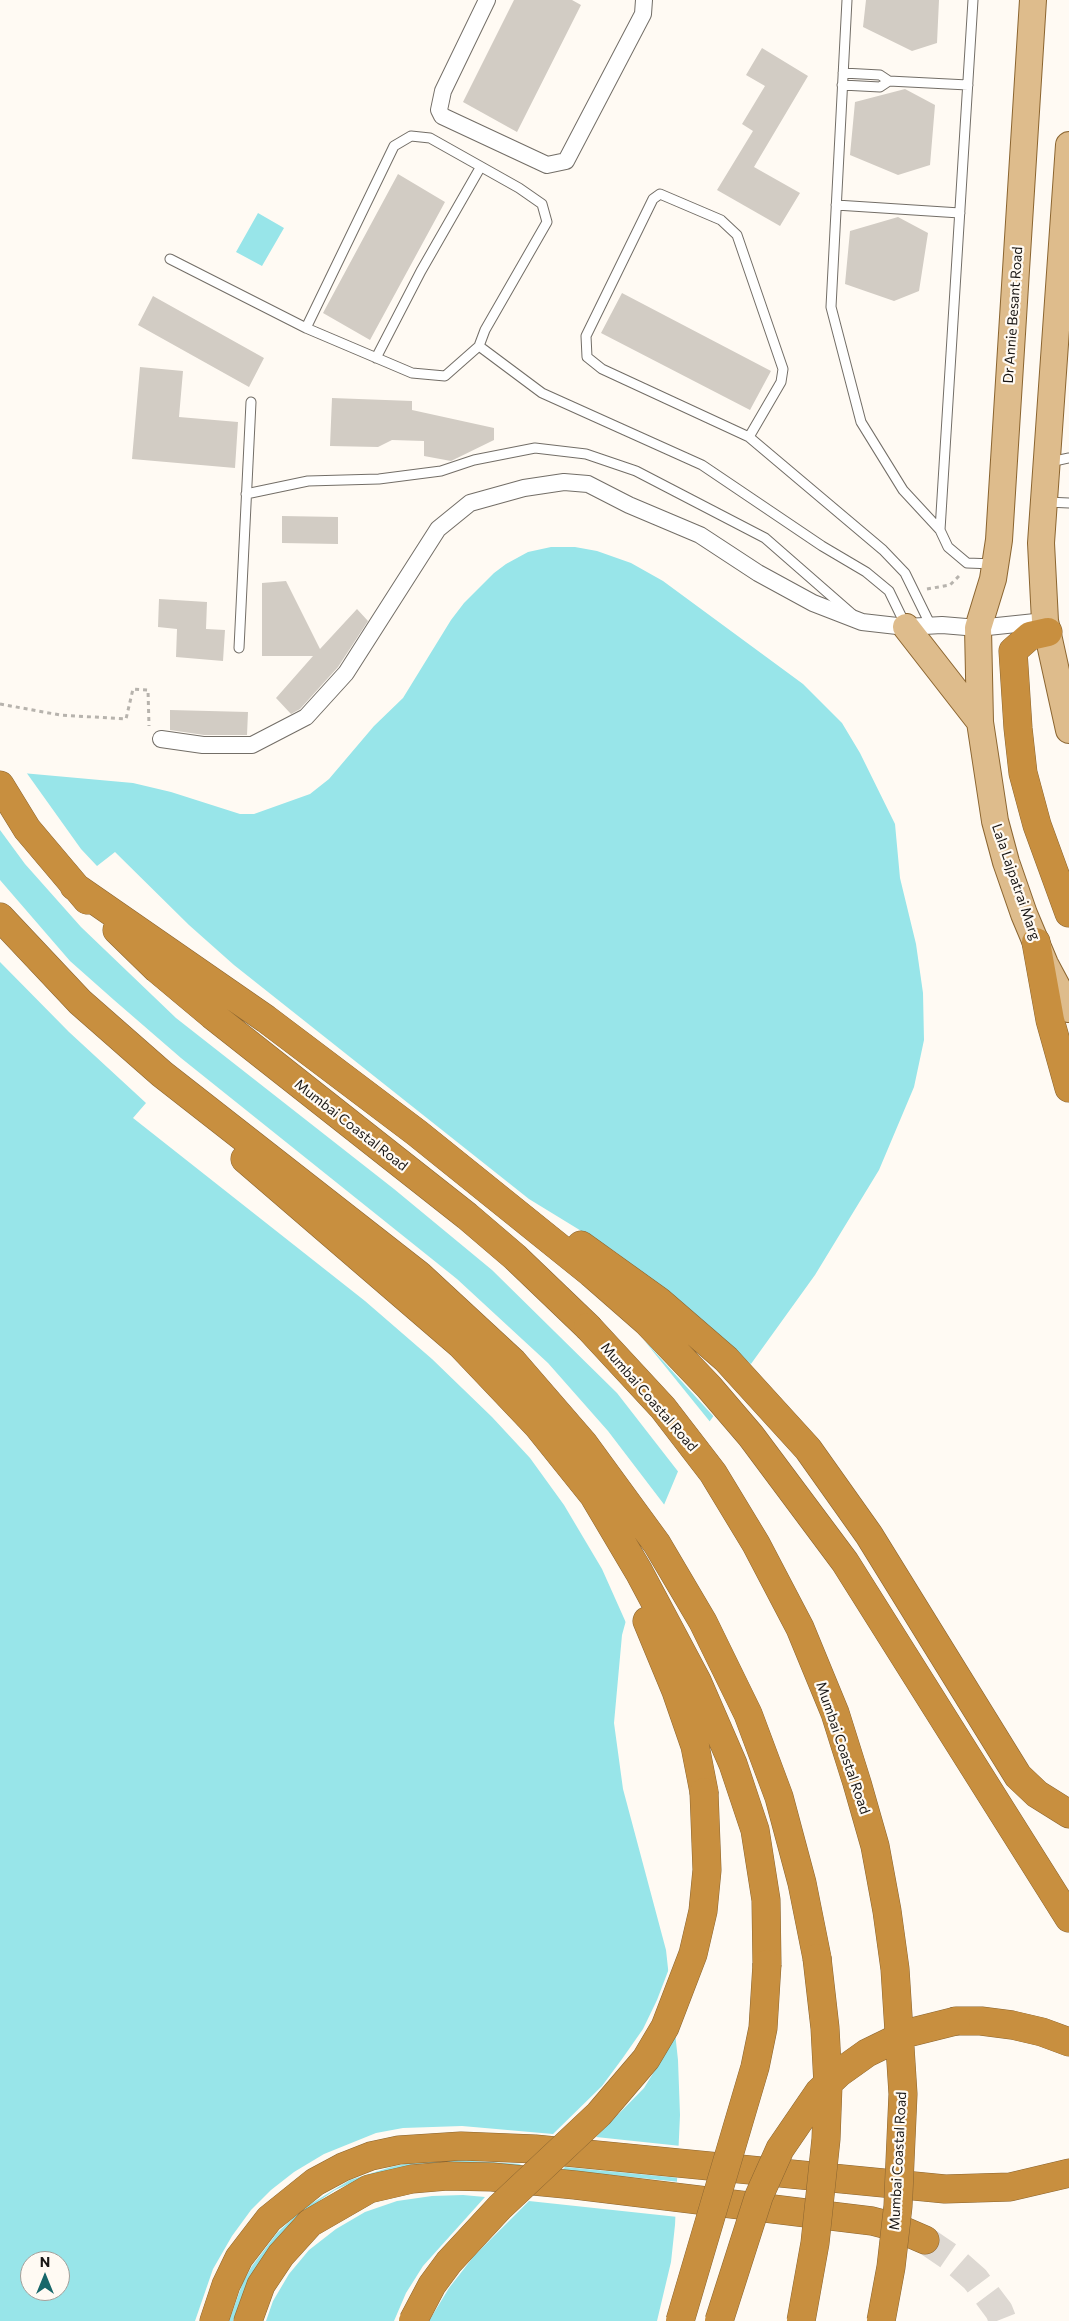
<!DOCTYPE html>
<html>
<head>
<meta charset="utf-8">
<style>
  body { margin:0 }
  #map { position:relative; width:1069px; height:2321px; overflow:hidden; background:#fffaf3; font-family:Commissioner,sans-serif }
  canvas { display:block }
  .north { position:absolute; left:20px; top:2251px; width:50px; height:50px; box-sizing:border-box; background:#fffaf3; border:1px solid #a39f9a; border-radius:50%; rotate:0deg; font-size:14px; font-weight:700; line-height:20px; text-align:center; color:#1a1715 }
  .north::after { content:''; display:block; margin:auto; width:18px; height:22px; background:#18676a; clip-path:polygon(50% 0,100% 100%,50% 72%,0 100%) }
</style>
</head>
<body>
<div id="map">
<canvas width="1069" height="2321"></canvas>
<div class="north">N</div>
</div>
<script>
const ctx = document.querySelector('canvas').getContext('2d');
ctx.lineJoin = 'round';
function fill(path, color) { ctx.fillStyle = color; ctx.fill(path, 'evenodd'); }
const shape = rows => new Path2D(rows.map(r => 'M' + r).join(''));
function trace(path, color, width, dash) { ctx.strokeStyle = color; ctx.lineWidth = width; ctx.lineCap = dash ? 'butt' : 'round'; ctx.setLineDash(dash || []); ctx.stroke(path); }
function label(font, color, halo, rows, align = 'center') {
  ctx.font = font + ' Commissioner,sans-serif'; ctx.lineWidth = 4.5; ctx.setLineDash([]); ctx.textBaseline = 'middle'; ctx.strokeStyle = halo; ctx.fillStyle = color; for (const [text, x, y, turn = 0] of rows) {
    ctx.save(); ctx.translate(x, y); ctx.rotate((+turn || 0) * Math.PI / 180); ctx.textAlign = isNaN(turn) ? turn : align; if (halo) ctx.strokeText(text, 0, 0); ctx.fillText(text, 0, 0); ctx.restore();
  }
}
fill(shape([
  [258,213,284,228,262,266,236,252],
  [551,547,575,547,597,551,631,563,663,581,803,684,842,723,860,753,895,824,900,878,916,944,923,993,924,1040,914,1087,879,1170,815,1275,684,1457,646,1548,622,1635,614,1723,623,1789,666,1950,678,2060,680,2115,675,2225,671,2262,657,2321,0,2321,0,771,133,783,171,792,240,814,254,814,310,794,329,779,374,726,403,698,451,620,464,603,494,573,506,564,528,552],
  [30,2261,60,2261,60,2291,30,2291]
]), '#98e5e9');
fill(shape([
  [0,768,26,772,81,849,97,866,115,852,189,925,234,965,529,1199,614,1251,674,1296,752,1365,715,1418,643,1339,711,1423,686,1458,680,1474,617,1393,492,1270,394,1189,176,1018,81,927,25,864,0,830],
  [0,880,70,961,114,1000,181,1058,457,1279,548,1363,608,1431,666,1507,649,1549,627,1625,602,1569,564,1505,530,1458,492,1417,432,1359,365,1301,133,1118,146,1103,69,1032,0,962],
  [670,1966,678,2033,644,2088,596,2137,681,2146,680,2178,565,2167,562,2170,680,2182,678,2217,529,2201,474,2256,449,2288,429,2321,394,2321,406,2293,423,2266,485,2197,463,2195,432,2196,397,2201,365,2212,336,2229,309,2250,289,2274,273,2301,266,2321,233,2321,246,2285,271,2245,306,2210,335,2190,370,2175,414,2164,470,2162,518,2166,521,2164,457,2160,413,2162,391,2167,350,2180,304,2208,277,2233,252,2266,243,2282,229,2321,195,2321,213,2269,232,2236,251,2210,271,2190,294,2172,324,2154,376,2133,403,2128,462,2126,553,2134,602,2086,622,2059,643,2029,657,2000]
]), '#fffaf3');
fill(shape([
  [514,0,572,0,581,5,517,132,463,102],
  [866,0,939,0,937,43,912,51,863,27],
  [762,48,808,76,754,167,800,193,780,226,717,190,753,131,742,124,765,86,746,75],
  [905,89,935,105,930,165,898,175,850,155,855,102],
  [398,174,445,202,370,340,323,313],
  [898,217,928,233,919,291,894,301,845,284,850,231],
  [622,293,771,371,750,410,601,333],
  [153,296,264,358,249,387,138,325],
  [140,367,183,371,179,417,238,422,235,468,132,459],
  [332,398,412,401,412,410,494,428,494,440,451,461,424,456,424,441,392,440,378,447,330,446],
  [282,516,338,517,338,544,282,543],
  [286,581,320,649,357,609,368,621,338,667,300,709,291,714,276,698,313,656,262,656,262,583],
  [159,599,207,602,206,629,225,630,223,661,176,657,177,629,158,627],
  [170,710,248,712,247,735,204,735,170,730]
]), '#d2ccc4');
trace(shape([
  [925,2240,950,2257,975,2279,999,2311,1003,2321]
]), '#ddd8d2', 28, [28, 14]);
const lane = shape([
  [847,0,831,307,861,422,903,490,940,530],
  [973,0,940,530,948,547,967,563,994,564],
  [889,81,968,85],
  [842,85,880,87,889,81,880,75,843,73],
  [411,136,430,138,519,188,542,204,547,222,485,330,479,346,445,376,412,373,306,328,394,146,411,136],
  [836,205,960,213],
  [170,259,306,328],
  [479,346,542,393,702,465,822,546,866,572,889,591,905,624],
  [376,358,421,271,480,168],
  [749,437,781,382,783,369,737,235,721,220,660,194,653,199,586,336,587,357,602,369,749,437,883,550,905,573,931,626],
  [1050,462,1069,458],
  [246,494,308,481,379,479,441,471,474,460,535,448,586,454,636,471,765,538,852,614],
  [1047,502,1069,503],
  [239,648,251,402]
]);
const street = shape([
  [487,0,443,91,439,110,442,116,547,165,566,161,643,14,644,0],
  [161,739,203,745,252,745,306,717,346,673,438,529,470,503,524,488,564,482,588,484,629,505,700,535,758,573,813,603,862,622,906,627,942,625,978,628,1045,621]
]);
const primary = shape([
  [1033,0,999,540,993,579,978,628,980,722,995,821,1006,862,1024,914,1045,964,1069,1009],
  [1069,145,1041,543,1045,621,1069,730],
  [906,627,980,722]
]);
const highway = shape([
  [1048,632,1030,636,1013,651,1018,728,1023,773,1037,825,1069,913],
  [0,785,27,829,87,900],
  [74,886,266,1019,417,1133,591,1273,647,1322,709,1387,751,1436,845,1562,1069,1918],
  [0,917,80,1002,162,1074,419,1275,513,1362,584,1444,657,1544,703,1622,748,1714,779,1797,802,1883,817,1958],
  [117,930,157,969,212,1015,467,1216,515,1257,588,1327],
  [1036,942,1050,1020,1069,1088],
  [245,1159,461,1345,537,1425,594,1496,639,1572,697,1681,733,1764,755,1830,766,1900,767,1964],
  [581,1245,659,1301,726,1359,808,1449,869,1535,1018,1776,1037,1794,1069,1814],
  [647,1621,676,1691,695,1746,704,1792],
  [956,2021,981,2021,1012,2025,1042,2032,1069,2042],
  [214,2321,226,2285,239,2258,269,2219,315,2182,343,2167,371,2156,399,2150,461,2146,535,2149,945,2189,1010,2187,1069,2173],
  [248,2321,261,2285,281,2255,310,2223,369,2189,412,2179,447,2176,492,2177,575,2185,872,2221,895,2227,925,2240]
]);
trace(lane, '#736e67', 11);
trace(street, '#736e67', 18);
trace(primary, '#8b6530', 28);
trace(highway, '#8b6530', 29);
trace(shape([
  [927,589,950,585,961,574],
  [0,704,60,715,126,719,133,689,148,690,149,726]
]), '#b7b3ad', 3, [4, 4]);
trace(lane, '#fff', 9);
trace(street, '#fff', 16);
trace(primary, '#debc8c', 26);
trace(highway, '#c88f3f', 28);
const highwayBridge = shape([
  [588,1327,663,1408,713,1473,756,1544,800,1628,835,1713,857,1783,875,1846,887,1911,895,1969,903,2094,898,2206,891,2267,881,2321],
  [413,2321,432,2285,449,2262,500,2207,599,2114,646,2059,665,2027,693,1954,703,1911,707,1870,704,1792],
  [680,2321,755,2067,763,2028,767,1964],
  [719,2321,759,2196,780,2149,819,2092,839,2073,867,2053,908,2033,956,2021],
  [801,2321,815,2243,826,2139,828,2085,825,2028,817,1958]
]);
trace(highwayBridge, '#8b6530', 29, []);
trace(highwayBridge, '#c88f3f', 28);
label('14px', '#1a1715', '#fffaf3', [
  ["Dr Annie Besant Road",1013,315,-86],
  ["Lala Lajpatrai Marg",1016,882,71],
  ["Mumbai Coastal Road",351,1125,38],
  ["Mumbai Coastal Road",649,1397,49],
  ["Mumbai Coastal Road",843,1748,71],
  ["Mumbai Coastal Road",898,2161,-87]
]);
</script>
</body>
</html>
